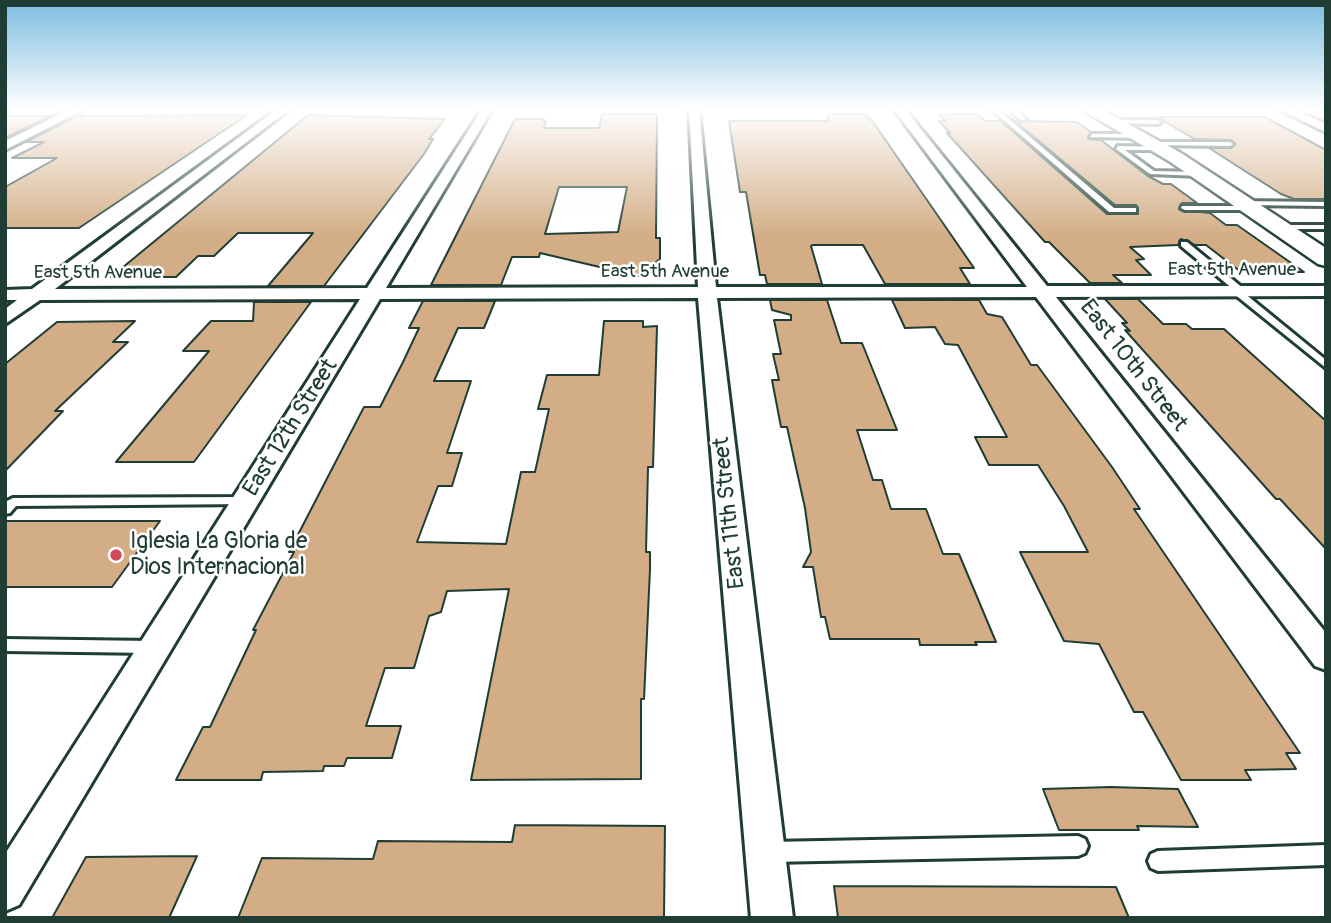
<!DOCTYPE html>
<html>
<head>
<meta charset="utf-8">
<style>
  body { margin:0 }
  #map { position:relative; width:1331px; height:923px; overflow:hidden; background:#fff; font-family:Pangolin,sans-serif }
  canvas { display:block }
  .frame { position:absolute; inset:0; border:7px solid #1f3d34; pointer-events:none }
</style>
</head>
<body>
<div id="map">
<canvas width="1331" height="923"></canvas>
<div class="frame"></div>
</div>
<script>
const ctx = document.querySelector('canvas').getContext('2d');
ctx.lineJoin = 'round';
function fill(path, color) { ctx.fillStyle = color; ctx.fill(path, 'evenodd'); }
const shape = rows => new Path2D(rows.map(r => 'M' + r).join(''));
function trace(path, color, width, dash) { ctx.strokeStyle = color; ctx.lineWidth = width; ctx.lineCap = dash ? 'butt' : 'round'; ctx.setLineDash(dash || []); ctx.stroke(path); }
function label(font, color, halo, rows, align = 'center') {
  ctx.font = font + ' Pangolin,sans-serif'; ctx.lineWidth = 5; ctx.setLineDash([]); ctx.textBaseline = 'middle'; ctx.strokeStyle = halo; ctx.fillStyle = color; for (const [text, x, y, turn = 0] of rows) {
    ctx.save(); ctx.translate(x, y); ctx.rotate((+turn || 0) * Math.PI / 180); ctx.textAlign = isNaN(turn) ? turn : align; if (halo) ctx.strokeText(text, 0, 0); ctx.fillText(text, 0, 0); ctx.restore();
  }
}
const building = shape([
  [602,114,657,114,656,238,660,238,660,259,638,276,540,253,539,257,512,257,501,285,431,285,515,119,541,119,546,121,544,128,599,128,602,114],
  [559,187,627,187,618,232,545,234,559,187],
  [827,114,865,114,873,122,974,268,960,268,970,284,885,284,863,245,813,245,811,246,822,284,767,284,765,275,760,275,746,192,740,192,729,121,829,121,827,114],
  [939,114,977,114,985,121,1001,121,1107,214,1138,214,1136,205,1115,205,1015,121,1077,122,1091,132,1088,139,1101,140,1148,176,1163,184,1171,184,1197,203,1182,203,1180,210,1210,213,1226,225,1237,225,1304,272,1241,272,1206,245,1195,245,1181,239,1178,245,1130,247,1144,259,1136,260,1151,275,1113,275,1122,283,1090,283,1049,242,1045,242,947,133,950,133,939,121,946,121,939,114],
  [247,115,79,228,5,228,5,187,57,158,12,158,44,142,26,142,77,116,247,115],
  [308,115,445,119,429,139,433,139,424,154,324,286,268,286,313,233,238,233,214,256,198,256,176,277,111,277,308,115],
  [5,116,50,116,5,138,5,116],
  [1157,117,1265,117,1326,150,1326,199,1294,199,1281,194,1209,148,1231,148,1235,145,1231,140,1194,139,1157,117],
  [1105,299,1138,299,1163,324,1186,324,1192,329,1224,329,1326,421,1326,549,1280,499,1276,499,1125,330,1130,331,1122,323,1127,323,1105,299],
  [770,300,827,300,841,343,862,343,897,430,857,430,873,480,882,480,891,509,926,509,943,554,959,554,996,642,975,642,977,645,920,645,919,639,830,639,825,617,821,617,813,567,803,567,811,552,805,508,787,427,781,427,772,380,779,380,773,354,781,354,774,320,791,320,791,315,772,310,770,300],
  [892,300,979,300,987,314,1002,317,1031,365,1037,365,1112,467,1140,509,1134,509,1300,753,1286,753,1296,769,1245,770,1251,780,1181,780,1143,712,1134,712,1099,644,1064,641,1020,552,1088,552,1064,506,1038,465,989,465,975,437,1007,437,958,345,945,344,935,327,905,328,892,300],
  [423,301,495,301,484,328,458,328,434,381,471,381,447,453,462,453,452,486,438,486,417,542,506,544,521,472,535,472,549,409,538,409,547,375,599,375,604,321,643,321,643,327,657,326,653,467,648,467,646,552,650,552,650,569,644,699,641,699,641,779,471,780,509,589,447,591,441,612,429,616,414,668,385,668,366,726,401,726,392,758,347,758,344,766,324,766,323,771,263,772,261,780,176,780,203,727,210,727,256,630,253,630,294,552,289,552,364,407,380,407,403,362,419,328,409,328,423,301],
  [254,302,311,302,194,462,116,462,209,351,183,351,211,321,253,321,254,302],
  [135,321,113,342,128,342,55,411,63,411,5,471,5,364,57,322,135,321],
  [5,521,160,521,112,587,5,587,5,521],
  [1111,787,1178,789,1198,827,1137,826,1139,830,1059,830,1043,789,1111,787],
  [515,825,665,826,664,918,238,918,262,858,373,859,378,841,512,842,515,825],
  [197,856,169,918,52,918,86,857,197,856],
  [834,886,1116,887,1129,918,838,918,834,886]
]);
fill(building, '#d3ad85');
trace(building, '#1f3d34', 2);
const service = shape([
  [990,108,996,108,1114,208,1136,208,1136,212,1109,212,990,108],
  [1007,108,1013,108,1026,119,1021,120,1007,108],
  [1114,120,1158,120,1161,122,1158,124,1112,123,1114,120],
  [1092,134,1140,134,1143,136,1140,138,1090,137,1092,134],
  [1154,142,1230,142,1233,144,1230,146,1152,145,1154,142],
  [1118,146,1164,147,1162,150,1125,150,1154,171,1200,172,1203,174,1200,176,1150,174,1116,149,1118,146],
  [1240,201,1326,202,1326,206,1243,205,1239,203,1240,201],
  [1182,206,1251,206,1255,208,1251,210,1185,210,1181,208,1182,206],
  [1276,225,1326,225,1326,229,1279,229,1275,227,1276,225],
  [1181,242,1187,242,1244,289,1244,293,1326,360,1326,368,1233,293,1233,289,1181,246,1181,242],
  [246,497,253,501,251,504,16,506,10,513,5,514,5,502,13,498,246,497],
  [5,639,152,641,158,642,160,647,158,652,152,653,5,651,5,639],
  [1078,836,1085,839,1088,846,1085,853,1078,856,769,862,762,859,759,852,762,845,769,842,1078,836],
  [1326,845,1326,865,1158,871,1151,868,1148,861,1151,854,1158,851,1326,845]
]);
const minor = shape([
  [73,108,87,108,5,150,5,141,73,108],
  [279,108,291,108,55,289,367,288,483,108,493,108,386,288,698,287,689,108,699,108,716,287,1027,287,893,108,904,108,1047,286,1326,286,1326,296,1056,297,1326,633,1326,670,1315,666,1036,297,717,298,793,918,751,918,698,298,380,299,19,905,5,911,5,854,360,299,40,300,5,324,5,309,17,300,5,300,5,290,32,289,279,108],
  [1276,108,1290,108,1326,124,1326,132,1276,108]
]);
const secondary = shape([
  [1079,108,1099,108,1181,153,1326,248,1326,266,1318,264,1169,161,1079,108]
]);
trace(service, '#1f3d34', 6);
trace(minor, '#1f3d34', 6);
trace(secondary, '#1f3d34', 5);
fill(service, '#fff');
fill(minor, '#fff');
fill(secondary, '#fff');
const sky = ctx.createLinearGradient(0, 0, 0, 237);
sky.addColorStop(0, '#7bbce0');
sky.addColorStop(0.46, '#fff');
sky.addColorStop(1, '#ffffff00');
ctx.fillStyle = sky;
ctx.fillRect(0, 0, 1331, 237);
for (const [x, y, r, color] of [
  [116,555,7,"#d1495b"]
]) { const dot = new Path2D(); dot.arc(x, y, r, 0, 2 * Math.PI); ctx.fillStyle = color; ctx.fill(dot); trace(dot, '#fff', 2.5); }
label('19px', '#1f3d34', '#fff', [
  ["East 5th Avenue",1232,270],
  ["East 5th Avenue",665,272],
  ["East 5th Avenue",98,273]
]);
label('23px', '#1f3d34', '#fff', [
  ["East 10th Street",1133,366,52],
  ["East 12th Street",291,428,-58],
  ["East 11th Street",730,513,-96]
]);
label('23px', '#1f3d34', '#fff', [
  ["Iglesia La Gloria de",130,542],
  ["Dios Internacional",130,568]
], 'left');
</script>
</body>
</html>
